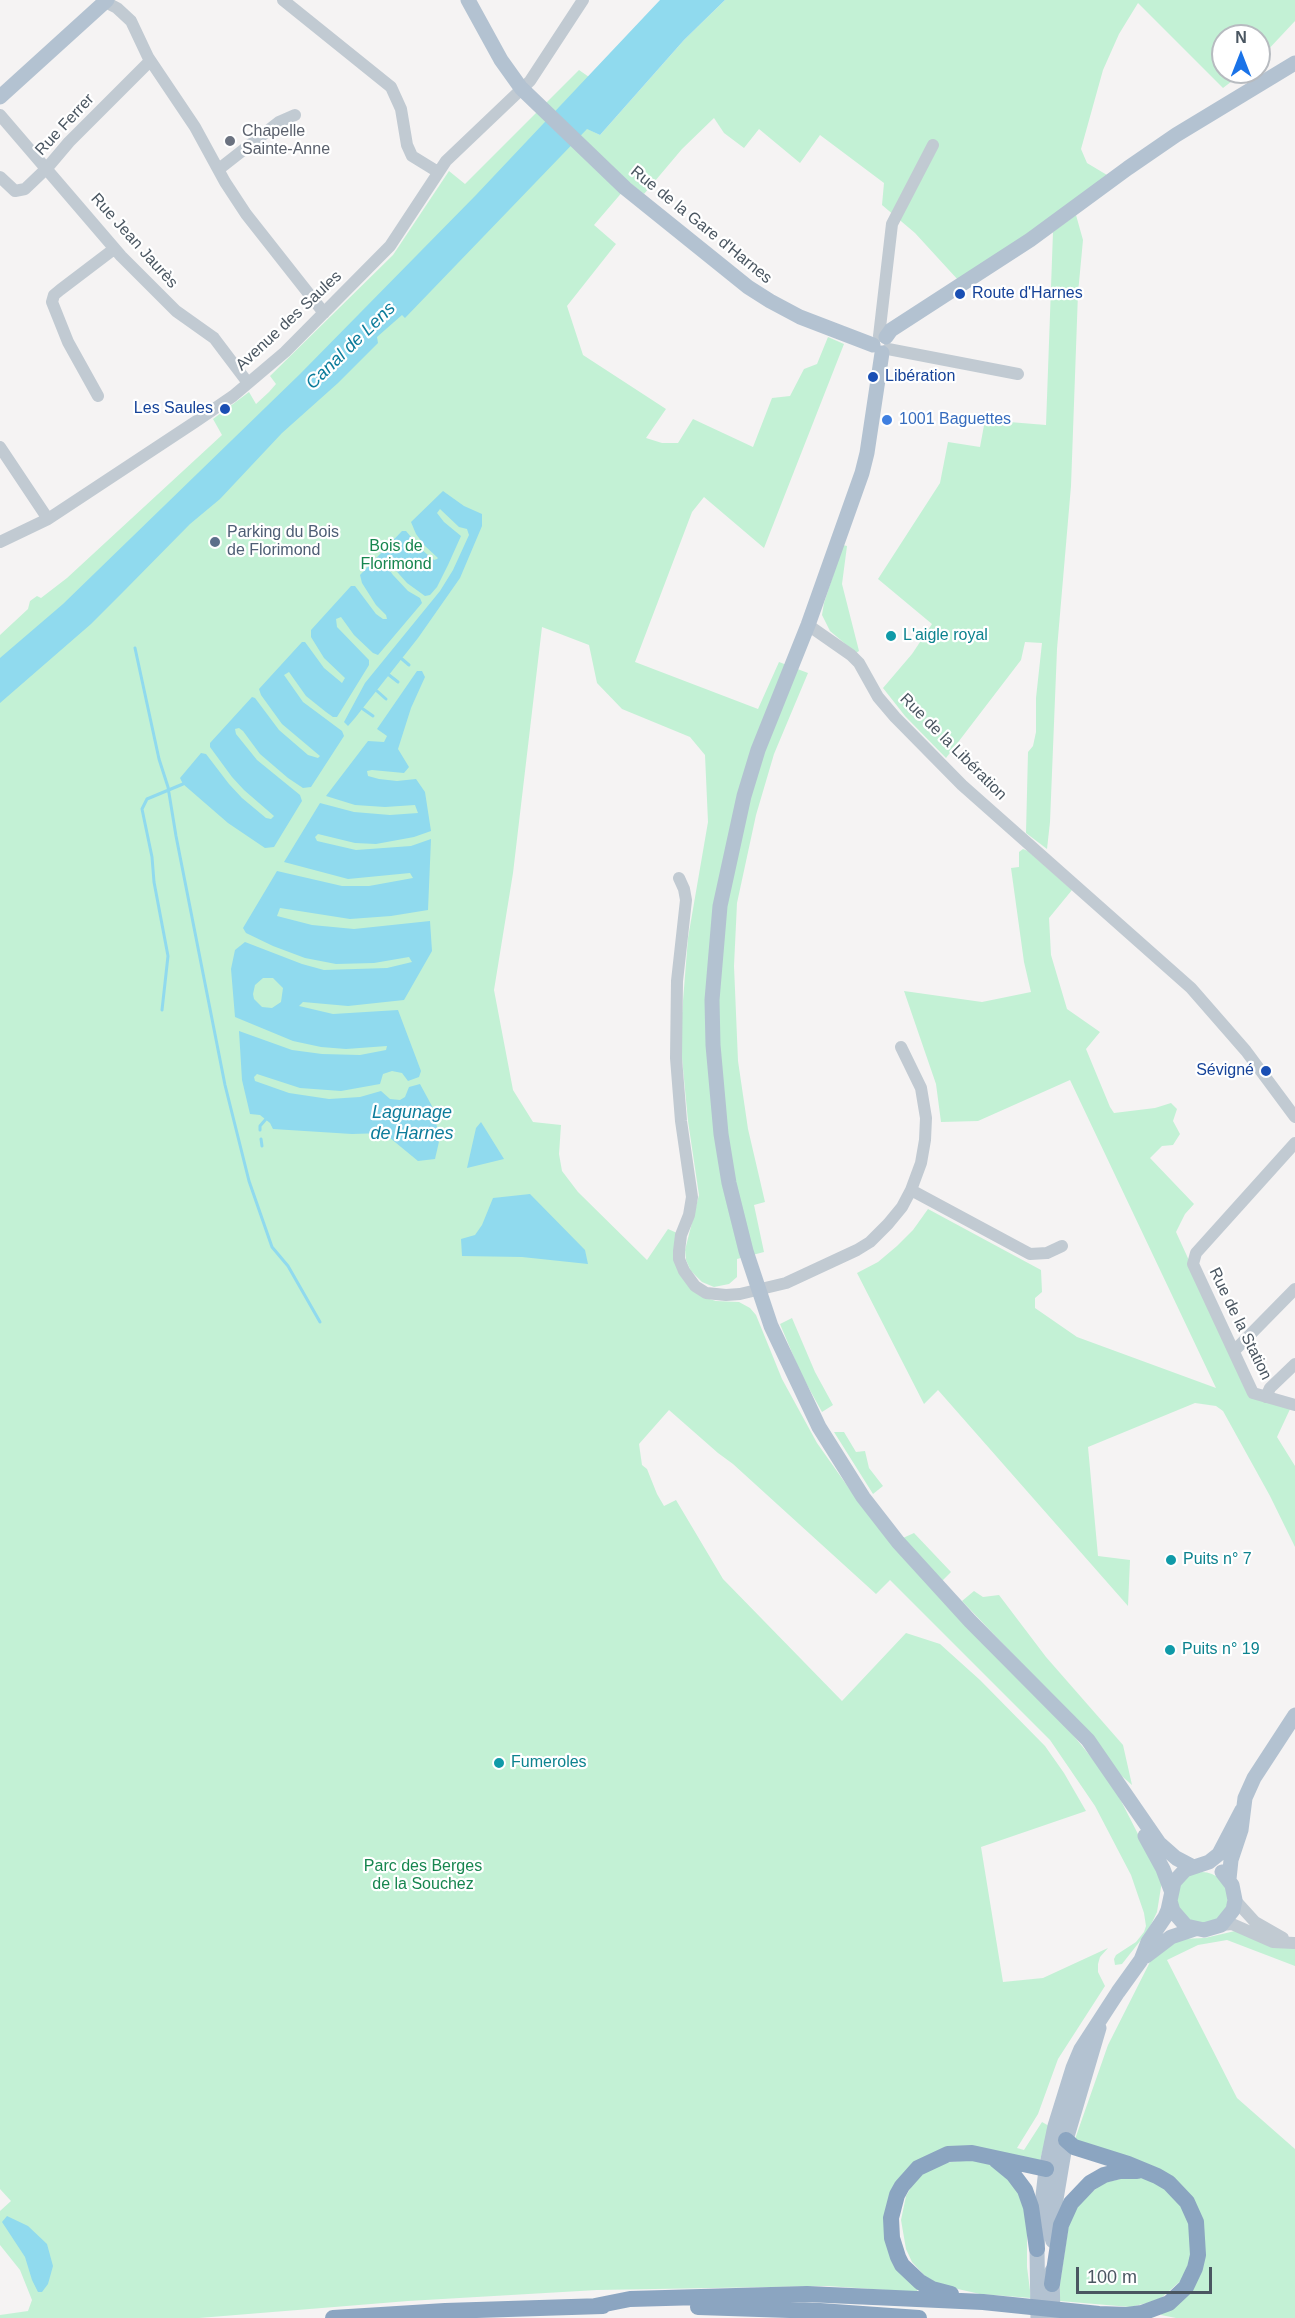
<!DOCTYPE html>
<html>
<head>
<meta charset="utf-8">
<style>
  body { margin:0 }
  #map { position:relative; width:1295px; height:2318px; overflow:hidden; background:#f5f3f3; font-family:Arial,sans-serif }
  canvas { display:block }
  .north { position:absolute; left:1211px; top:24px; width:60px; height:60px; box-sizing:border-box; background:#fff; border:2px solid #b7bbc0; border-radius:50%; rotate:0deg; font-size:16px; font-weight:700; line-height:24px; text-align:center; color:#4a5661 }
  .north::after { content:''; display:block; margin:auto; width:21px; height:27px; background:#1a73e8; clip-path:polygon(50% 0,100% 100%,50% 72%,0 100%) }
  .scale { position:absolute; left:1076px; top:2267px; width:136px; height:27px; box-sizing:border-box; border:3px solid #4a5661; border-top:0; padding-left:8px; font-size:18px; line-height:21px; white-space:nowrap; color:#4a5661; -webkit-text-stroke:4px #fff; paint-order:stroke }
</style>
</head>
<body>
<div id="map">
<canvas width="1295" height="2318"></canvas>
<div class="north">N</div>
<div class="scale">100 m</div>
</div>
<script>
const ctx = document.querySelector('canvas').getContext('2d');
ctx.lineJoin = 'round';
function fill(path, color) { ctx.fillStyle = color; ctx.fill(path, 'evenodd'); }
const shape = rows => new Path2D(rows.map(r => 'M' + r).join(''));
function trace(path, color, width, dash) { ctx.strokeStyle = color; ctx.lineWidth = width; ctx.lineCap = dash ? 'butt' : 'round'; ctx.setLineDash(dash || []); ctx.stroke(path); }
function label(font, color, halo, rows, align = 'center') {
  ctx.font = font + ' Arial,sans-serif'; ctx.lineWidth = 4.5; ctx.setLineDash([]); ctx.textBaseline = 'middle'; ctx.strokeStyle = halo; ctx.fillStyle = color; for (const [text, x, y, turn = 0] of rows) {
    ctx.save(); ctx.translate(x, y); ctx.rotate((+turn || 0) * Math.PI / 180); ctx.textAlign = isNaN(turn) ? turn : align; if (halo) ctx.strokeText(text, 0, 0); ctx.fillText(text, 0, 0); ctx.restore();
  }
}
fill(shape([
  [725,0,1295,0,1295,21,1265,53,1259,46,1259,36,1223,36,1223,58,1219,62,1223,65,1223,72,1230,72,1236,78,1223,88,1138,3,1119,34,1103,70,1081,149,1087,163,1107,175,1032,232,959,281,915,233,882,205,884,183,820,135,800,163,759,129,744,148,724,133,714,118,682,149,644,194,630,183,594,225,616,244,567,306,583,355,666,409,646,438,662,443,678,443,693,419,753,447,772,398,790,396,804,369,817,364,828,337,844,344,764,548,704,497,692,512,635,662,758,709,779,662,808,673,774,754,756,815,737,903,734,966,738,1061,748,1129,765,1202,754,1205,764,1252,737,1259,737,1277,729,1284,714,1287,702,1282,691,1271,686,1260,685,1250,699,1195,688,1121,682,1058,681,1026,688,938,708,822,705,755,690,737,622,709,597,683,589,645,542,627,513,873,494,990,513,1090,533,1122,561,1125,559,1154,562,1171,578,1192,647,1260,668,1229,677,1233,675,1242,706,1298,716,1301,739,1302,750,1308,756,1315,782,1379,817,1443,858,1501,1073,1735,1096,1763,1117,1793,1162,1881,1157,1912,1148,1931,1122,1964,1115,1965,1114,1959,1116,1955,1136,1942,1144,1932,1146,1926,1144,1913,1131,1875,1095,1806,1050,1740,890,1580,876,1594,733,1464,718,1453,669,1410,639,1444,642,1465,647,1469,657,1494,664,1506,676,1500,723,1579,842,1701,906,1633,940,1644,980,1680,1045,1746,1064,1773,1086,1811,981,1847,1003,1982,1043,1978,1108,1948,1100,1957,1098,1964,1098,1972,1105,1986,1058,2059,1038,2114,1017,2148,1024,2150,1042,2122,1049,2126,1039,2164,930,2156,887,2219,918,2286,917,2292,827,2286,597,2290,408,2301,199,2318,0,2318,0,2315,28,2311,32,2300,20,2270,0,2245,0,2211,11,2201,0,2189,0,635,28,609,30,601,37,596,41,598,67,578,222,435,213,419,249,392,256,404,269,392,276,384,270,376,393,255,449,171,465,184,579,70,589,77,546,121,588,129,600,135,684,40],
  [1076,215,1083,240,1078,293,1071,486,1057,649,1050,822,1047,849,1026,833,1028,752,1033,746,1036,732,1036,698,1042,643,1025,642,1021,660,946,758,905,716,883,688,912,654,932,624,878,579,940,483,948,442,980,447,985,420,1046,425,1053,232],
  [843,545,847,546,842,584,859,651,856,653,830,631,822,615,824,603],
  [1023,849,1028,851,1072,890,1049,918,1051,955,1067,1009,1100,1032,1086,1049,1110,1107,1114,1113,1155,1108,1171,1103,1177,1109,1173,1121,1180,1134,1173,1145,1162,1146,1150,1158,1194,1204,1185,1214,1176,1232,1250,1394,1291,1407,1277,1437,1295,1466,1295,1547,1270,1496,1223,1411,1216,1406,1195,1403,1088,1447,1098,1556,1130,1560,1128,1606,938,1390,924,1404,857,1273,878,1262,897,1246,913,1230,928,1209,1041,1270,1042,1292,1035,1298,1035,1308,1077,1337,1216,1388,1070,1080,978,1121,941,1122,936,1084,904,991,982,1002,1031,992,1024,962,1011,868,1019,867,1019,852],
  [792,1318,815,1372,833,1405,822,1412,801,1374,780,1324],
  [844,1432,856,1452,865,1451,869,1468,883,1486,873,1494,834,1432],
  [914,1533,951,1572,942,1581,903,1538],
  [974,1591,983,1597,999,1595,1046,1657,1123,1745,1132,1785,1116,1771,1091,1736,962,1601],
  '1176 1898a26 26 0 1 1 52 0a26 26 0 1 1-52 0Z',
  [1235,1931,1295,1949,1295,1966,1227,1940,1198,1945,1167,1960,1237,2098,1295,2149,1295,2318,1176,2318,1161,2315,1162,2312,1198,2279,1186,2194,1074,2142,1108,2045,1154,1954,1179,1939,1205,1938],
  [978,2159,1003,2171,1022,2195,1027,2223,1027,2267,1031,2298,980,2294,940,2285,925,2276,912,2262,906,2249,901,2220,906,2196,914,2182,934,2164],
  [1133,2176,1149,2180,1164,2186,1185,2207,1194,2244,1184,2278,1161,2298,1147,2303,1130,2307,1060,2301,1060,2283,1070,2217,1076,2205,1103,2183]
]), '#c3f1d5');
fill(shape([
  [660,0,725,0,684,40,600,135,587,129,405,318,402,315,377,337,378,343,338,383,282,433,220,499,190,524,123,592,91,624,0,703,0,658,63,604,300,374,476,195],
  [443,491,464,506,482,514,482,526,460,578,418,638,355,718,348,726,344,722,365,683,440,591,453,570,469,535,467,529,459,527,440,509,437,513,444,522,461,536,448,565,437,587,430,595,425,596,407,583,391,565,388,565,387,567,393,575,408,591,420,598,422,603,378,655,373,653,354,635,341,617,336,619,337,627,369,660,369,665,337,717,333,717,326,712,306,696,289,672,284,675,303,702,342,731,344,736,311,787,303,788,288,778,260,754,243,731,239,728,235,729,236,734,257,760,300,795,302,801,274,847,265,848,228,823,183,784,180,778,201,753,206,754,229,784,242,798,266,818,271,819,274,816,244,790,232,777,210,747,210,743,252,697,255,698,279,730,308,755,318,758,320,756,282,724,261,695,259,689,302,642,305,642,324,668,342,683,345,678,324,658,311,637,311,630,351,586,355,586,376,614,383,619,387,619,386,615,376,605,362,583,360,575,402,531,406,531,422,550,434,560,437,559,438,558,425,546,416,534,411,522],
  [417,671,422,671,425,677,411,708,398,749,409,767,404,773,372,770,367,771,368,776,379,779,397,781,416,779,425,792,431,831,414,837,376,844,355,843,318,834,315,837,317,841,356,850,411,846,431,839,428,910,391,916,350,919,280,908,277,916,312,925,354,929,430,921,432,951,404,1000,348,1006,303,1002,299,1006,333,1014,398,1010,421,1071,419,1077,408,1081,402,1073,392,1071,383,1074,380,1084,341,1091,300,1088,257,1074,254,1077,255,1081,289,1093,329,1099,360,1097,381,1091,390,1099,400,1100,405,1097,409,1087,420,1084,433,1108,437,1127,441,1133,435,1159,418,1161,384,1133,352,1134,273,1129,270,1123,260,1115,250,1114,242,1080,239,1031,292,1050,322,1054,360,1055,386,1050,387,1046,346,1049,321,1047,293,1041,235,1017,231,969,235,950,245,942,302,964,324,970,387,968,412,962,409,957,374,963,336,964,305,958,273,946,246,933,243,928,277,871,342,886,369,886,413,878,410,873,348,879,284,862,320,803,354,812,390,815,418,813,415,805,385,807,355,805,326,796,368,741,384,742,387,736,377,729],
  [263,978,273,978,283,988,281,1002,272,1008,262,1007,254,999,253,994,255,985],
  [481,1122,504,1159,467,1168,476,1128],
  [530,1194,585,1250,588,1264,522,1257,462,1256,461,1239,475,1235,482,1225,493,1198],
  [7,2216,28,2226,47,2244,53,2266,48,2284,42,2292,38,2292,32,2280,25,2257,2,2222]
]), '#90daee');
trace(shape([
  [135,648,159,759,168,787,176,836,225,1085,249,1181,272,1247,288,1266,320,1322],
  [402,659,409,665],
  [389,675,398,682],
  [377,691,386,699],
  [363,709,373,716],
  [162,1010,168,956,154,882,152,857,142,809,147,799,183,784],
  [260,1130,260,1126,266,1119],
  [261,1139,262,1146]
]), '#90daee', 3);
trace(shape([
  [283,0,391,87,401,109,407,145,412,156,438,172],
  [105,2,117,8,131,21,148,57,195,127,225,182,246,214,324,313],
  [0,115,121,256,176,311,214,338,248,383],
  [219,169,279,122,295,115],
  [0,177,15,191,25,189,47,168,69,142,150,61],
  [879,336,892,224,933,145],
  [888,349,1018,374],
  [98,396,68,342,52,302,54,295,60,290,114,249],
  [0,447,48,519],
  [0,542,48,519,195,422,233,396,285,352,390,246,446,161,530,81,583,0],
  [808,625,851,655,859,663,878,697,895,717,962,785,1191,988,1246,1051,1295,1117],
  [679,878,684,889,686,900,677,981,676,1058,681,1121,692,1197,689,1215,681,1235,679,1251,679,1259,684,1271,695,1286,706,1293,726,1295,740,1294,786,1283,857,1250,870,1242,888,1224,902,1207,911,1190,921,1163,925,1140,926,1118,921,1088,901,1047],
  [1295,1143,1196,1253,1193,1264,1253,1393,1295,1405],
  [911,1190,1030,1254,1047,1253,1062,1246],
  [1234,1351,1295,1289],
  [1266,1397,1270,1388,1295,1364],
  [1235,1900,1255,1922,1283,1938],
  [1221,1925,1232,1924,1273,1942,1294,1943]
]), '#c1cad2', 12);
trace(shape([
  [468,0,501,60,521,88,625,188,748,287,770,301,800,317,873,345],
  [0,97,107,0],
  [886,337,891,330,1030,240,1128,168,1176,135,1295,63],
  [882,353,867,453,862,473,808,625,758,750,744,796,720,906,712,1000,713,1045,721,1134,729,1183,746,1251,771,1326,819,1427,863,1497,898,1542,970,1621,1088,1740,1159,1843,1176,1858,1193,1867],
  [1145,1836,1163,1869,1171,1890],
  [1229,1879,1231,1860,1241,1830,1245,1798,1254,1778,1295,1715],
  [1170,1901,1173,1911,1186,1926,1204,1930,1221,1925,1233,1910,1235,1900,1232,1885,1222,1872],
  [1146,1956,1171,1937,1195,1929],
  [1053,2241,1054,2211,1066,2140,1099,2028],
  [1052,2271,1053,2318],
  [1038,2318,1037,2249,1046,2169,1055,2126,1073,2068,1081,2049,1118,1992,1141,1960,1148,1942,1165,1917,1168,1910,1174,1882,1185,1870,1209,1862,1219,1854,1242,1810]
]), '#b3c2d1', 15);
trace(shape([
  [996,2160,1013,2174,1025,2190,1031,2207,1037,2249],
  [1052,2284,1061,2225,1071,2203,1090,2183,1104,2175,1120,2171,1137,2171],
  [951,2294,932,2289,920,2282,902,2265,898,2257,892,2238,891,2218,897,2195,902,2186,918,2168,948,2154,972,2153,1046,2169],
  [595,2306,630,2299,807,2294,983,2302,1099,2314,1127,2315,1142,2313,1169,2303,1186,2287,1195,2268,1198,2255,1196,2222,1187,2202,1169,2183,1157,2176,1128,2164,1074,2147,1066,2140],
  [698,2307,820,2311,919,2318],
  [333,2318,445,2311,603,2306]
]), '#8ba5c1', 16);
for (const [x, y, r, color] of [
  [230,141,6,"#6b7280"],
  [960,294,6,"#1a4fb4"],
  [873,377,6,"#1a4fb4"],
  [225,409,6,"#1a4fb4"],
  [887,420,6,"#3f7fe0"],
  [215,542,6,"#5c6f8a"],
  [891,636,6,"#0f9aa8"],
  [1266,1071,6,"#1a4fb4"],
  [1171,1560,6,"#0f9aa8"],
  [1170,1650,6,"#0f9aa8"],
  [499,1763,6,"#0f9aa8"]
]) { const dot = new Path2D(); dot.arc(x, y, r, 0, 2 * Math.PI); ctx.fillStyle = color; ctx.fill(dot); trace(dot, '#fff', 2); }
label('16px', '#4a5661', '#fff', [
  ["Rue Ferrer",65,125,-47],
  ["Rue de la Gare d'Harnes",701,225,39],
  ["Rue Jean Jaurès",134,241,48],
  ["Avenue des Saules",289,321,-43],
  ["Rue de la Libération",953,747,45],
  ["Rue de la Station",1240,1324,64]
]);
label('16px', '#5b616d', '#fff', [
  ["Chapelle",242,132],
  ["Sainte-Anne",242,150]
], 'left');
label('16px', '#164399', '#fff', [
  ["Route d'Harnes",972,294],
  ["Libération",885,377],
  ["Les Saules",213,409,"right"],
  ["Sévigné",1254,1071,"right"]
], 'left');
label('16px', '#366cbe', '#fff', [
  ["1001 Baguettes",899,420]
], 'left');
label('16px', '#4e5e75', '#fff', [
  ["Parking du Bois",227,533],
  ["de Florimond",227,551]
], 'left');
label('16px', '#17864f', '#fff', [
  ["Bois de",396,547],
  ["Florimond",396,565],
  ["Parc des Berges",423,1867],
  ["de la Souchez",423,1885]
]);
label('16px', '#0d838f', '#fff', [
  ["L'aigle royal",903,636],
  ["Puits n° 7",1183,1560],
  ["Puits n° 19",1182,1650],
  ["Fumeroles",511,1763]
], 'left');
label('italic 18px', '#0c7c9b', '#fff', [
  ["Canal de Lens",351,346,-44],
  ["Lagunage",412,1113],
  ["de Harnes",412,1134]
]);
</script>
</body>
</html>
